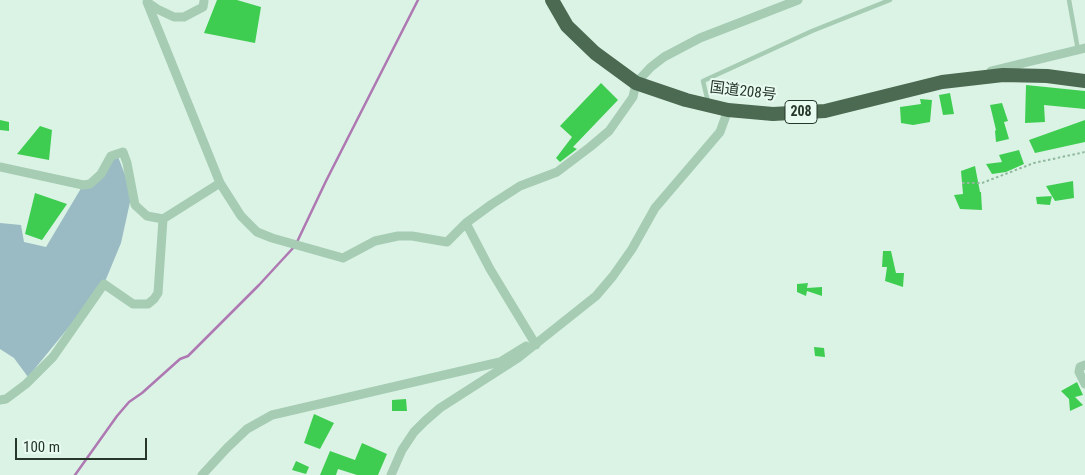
<!DOCTYPE html>
<html>
<head>
<meta charset="utf-8">
<style>
  body { margin:0 }
  #map { position:relative; width:1085px; height:475px; overflow:hidden; background:#dbf3e5; font-family:"Roboto Condensed",sans-serif }
  canvas { display:block }
  .scale { position:absolute; left:15px; top:438px; width:132px; height:22px; box-sizing:border-box; border:2px solid #27382b; border-top:0; padding-left:6px; font-size:15px; line-height:18px; white-space:nowrap; color:#27382b; -webkit-text-stroke:4px #e8fbf0; paint-order:stroke }
</style>
</head>
<body>
<div id="map">
<canvas width="1085" height="475"></canvas>
<div class="scale">100 m</div>
</div>
<script>
const ctx = document.querySelector('canvas').getContext('2d');
ctx.lineJoin = 'round';
function fill(path, color) { ctx.fillStyle = color; ctx.fill(path, 'evenodd'); }
const shape = rows => new Path2D(rows.map(r => 'M' + r).join(''));
function trace(path, color, width, dash) { ctx.strokeStyle = color; ctx.lineWidth = width; ctx.lineCap = dash ? 'butt' : 'round'; ctx.setLineDash(dash || []); ctx.stroke(path); }
function label(font, color, halo, rows, align = 'center') {
  ctx.font = font + ' "Roboto Condensed","Noto Sans JP",sans-serif'; ctx.lineWidth = 4; ctx.setLineDash([]); ctx.textBaseline = 'middle'; ctx.strokeStyle = halo; ctx.fillStyle = color; for (const [text, x, y, turn = 0] of rows) {
    ctx.save(); ctx.translate(x, y); ctx.rotate((+turn || 0) * Math.PI / 180); ctx.textAlign = isNaN(turn) ? turn : align; if (halo) ctx.strokeText(text, 0, 0); ctx.fillText(text, 0, 0); ctx.restore();
  }
}
fill(shape([
  [117,154,132,193,121,243,104,284,28,377,14,358,0,349,0,223,21,225,24,242,46,247,83,185]
]), '#9abbc3');
trace(shape([
  [297,242,326,181,418,0],
  [75,475,117,416,129,402,142,393,180,359,188,356,259,285,294,247]
]), '#ae78b2', 2.5);
fill(shape([
  [217,0,237,0,261,7,255,43,204,33],
  [722,81,732,81,733,92,721,87],
  [601,83,618,100,573,147,577,149,560,162,556,158,572,137,560,126],
  [1026,85,1085,91,1085,109,1044,105,1045,122,1025,123],
  [950,93,954,114,943,115,939,95],
  [920,99,932,100,930,122,913,125,901,123,900,107,921,104],
  [1002,103,1008,121,1004,122,1009,139,996,142,995,131,996,130,990,105],
  [0,120,9,122,9,131,0,130],
  [1085,120,1085,142,1035,153,1029,140],
  [40,126,52,130,49,160,17,154],
  [1019,150,1024,164,1006,172,992,174,986,164,1002,162,999,155],
  [975,166,980,192,981,192,982,210,960,209,954,195,963,194,961,171],
  [1073,181,1074,198,1055,201,1046,186],
  [35,193,67,204,42,240,25,234],
  [1052,196,1050,205,1037,204,1036,197],
  [883,251,891,251,896,273,904,273,903,287,885,281,887,267,882,267],
  [808,283,807,288,822,287,822,296,807,291,806,296,797,292,797,284],
  [814,347,824,348,825,357,815,356],
  [1077,382,1083,395,1075,397,1083,405,1070,411,1069,399,1061,391],
  [406,399,407,411,392,411,392,400],
  [314,414,334,423,320,449,304,443],
  [362,443,387,454,378,475,357,475,338,469,336,475,320,475,330,451,355,460],
  [296,461,309,467,306,474,292,470]
]), '#3fcd51');
trace(shape([
  [962,183,982,183,1034,163,1085,152]
]), '#90b89d', 2, [2.5, 2.5]);
trace(shape([
  [1069,0,1078,50],
  [708,102,703,81,812,31,890,0]
]), '#a6ccb3', 4.5);
trace(shape([
  [147,2,220,183,241,216,257,232,272,238,343,258,375,241,398,236,412,236,447,242,466,223,492,204,520,186,557,172,590,147,609,131,633,97,636,83,651,67,664,57,700,38,798,0],
  [147,2,157,9,174,17,184,17,203,7,204,1],
  [991,71,1085,48],
  [0,167,83,185,90,184,101,174,111,156,123,152,127,163,135,205,147,216,163,219,220,183],
  [466,223,490,269,536,345],
  [1085,365,1080,367,1079,372,1085,384],
  [0,400,6,399,26,384,53,357,104,284,133,304,148,304,154,299,158,293,163,219],
  [202,475,227,448,247,429,272,415,500,362,526,346],
  [391,475,402,450,414,432,425,421,440,408,518,358,596,296,613,276,632,249,655,208,720,132,728,110]
]), '#a6ccb3', 9);
trace(shape([
  [552,0,567,26,595,53,636,83,686,100,728,110,773,114,825,111,942,82,1003,75,1047,76,1085,81]
]), '#4b6a51', 14);
for (const [x, y, w] of [
  [801,112,32]
]) { const box = new Path2D(); box.roundRect(x - w / 2, y - 11.5, w, 23, 4); ctx.fillStyle = '#e8fbf0'; ctx.fill(box); trace(box, '#27382b', 1); }
label('bold 14px', '#27382b', null, [
  ["208",801,112]
]);
label('15px', '#27382b', '#e8fbf0', [
  ["国道208号",743,92,7]
]);
</script>
</body>
</html>
